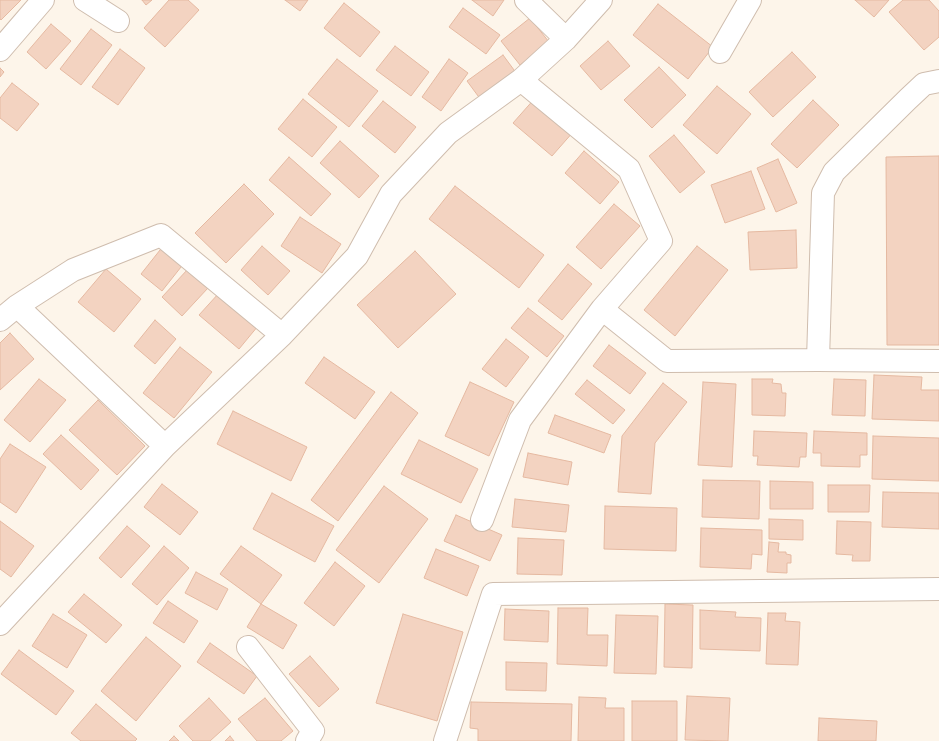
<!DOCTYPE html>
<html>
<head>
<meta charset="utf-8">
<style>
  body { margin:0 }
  canvas { display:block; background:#fdf5ea }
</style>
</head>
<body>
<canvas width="939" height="741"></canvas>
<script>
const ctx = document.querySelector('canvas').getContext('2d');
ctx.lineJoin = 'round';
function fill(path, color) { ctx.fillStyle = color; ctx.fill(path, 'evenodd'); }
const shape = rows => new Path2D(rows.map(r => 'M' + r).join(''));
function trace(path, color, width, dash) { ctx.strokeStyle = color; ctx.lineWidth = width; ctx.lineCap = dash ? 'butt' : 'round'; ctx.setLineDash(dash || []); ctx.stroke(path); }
const building = shape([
  [0,0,21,0,1,20,0,19,0,0],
  [142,0,152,0,146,5,142,0],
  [169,0,188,0,199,10,165,47,144,28,169,0],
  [285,0,308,0,300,11,285,0],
  [472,0,504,0,493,16,472,0],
  [855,0,889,0,874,17,855,0],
  [903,0,929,0,939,11,939,37,924,50,889,12,903,0],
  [344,3,380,32,360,57,324,28,344,3],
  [658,4,713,47,688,79,633,35,658,4],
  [463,8,500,35,486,54,449,27,463,8],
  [530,18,549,42,520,65,501,41,530,18],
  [51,24,71,41,46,69,27,52,51,24],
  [91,29,112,45,81,85,60,69,91,29],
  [608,41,630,66,601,90,580,66,608,41],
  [395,46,429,72,411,96,376,70,395,46],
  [120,49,145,68,118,105,92,87,120,49],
  [792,52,816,77,773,117,749,92,792,52],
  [503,55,517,74,481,100,467,81,503,55],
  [337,59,378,91,349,127,308,94,337,59],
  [449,59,468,73,441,111,422,97,449,59],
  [659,67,686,95,652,128,624,100,659,67],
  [0,68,4,72,0,77,0,68],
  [12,83,39,104,17,131,0,118,0,98,12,83],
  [717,86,751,114,717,154,683,125,717,86],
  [536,97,574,131,552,156,513,123,536,97],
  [303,99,337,127,312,157,278,129,303,99],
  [813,100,839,125,797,168,771,144,813,100],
  [383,101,416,127,395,153,362,126,383,101],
  [674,135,705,172,680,193,649,156,674,135],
  [340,141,379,176,359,198,320,163,340,141],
  [584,151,619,182,600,204,565,173,584,151],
  [939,156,939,345,887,345,886,157,939,156],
  [289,157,331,194,311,216,269,180,289,157],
  [778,159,797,203,776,212,757,168,778,159],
  [751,171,765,209,725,223,711,185,751,171],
  [244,184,274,214,226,263,195,233,244,184],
  [455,186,544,255,519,288,429,219,455,186],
  [614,204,640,226,601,269,576,247,614,204],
  [300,217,341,244,322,273,281,246,300,217],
  [796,230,797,268,750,270,748,232,796,230],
  [164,245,185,262,162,291,141,274,164,245],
  [262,246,290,271,268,295,241,270,262,246],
  [697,246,728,270,675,336,644,310,697,246],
  [415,251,456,294,398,348,357,305,415,251],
  [568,264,592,284,562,320,538,301,568,264],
  [106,269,141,299,114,332,78,302,106,269],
  [188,269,208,288,182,316,162,297,188,269],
  [219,293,258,326,239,349,199,315,219,293],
  [528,308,564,336,547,357,511,328,528,308],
  [155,320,176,339,155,364,134,346,155,320],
  [10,333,34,359,0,390,0,343,10,333],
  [506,339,529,357,506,387,482,369,506,339],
  [609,345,646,373,630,394,593,366,609,345],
  [180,347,212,372,174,418,143,393,180,347],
  [324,357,375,392,355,419,305,383,324,357],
  [874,375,922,377,921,390,939,390,939,421,872,419,874,375],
  [39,379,66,400,30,442,4,420,39,379],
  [752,379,773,379,772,383,781,384,782,393,786,393,785,416,752,415,752,379],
  [834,379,866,380,865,416,832,415,834,379],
  [587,380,625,410,613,424,575,394,587,380],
  [470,382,514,402,489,456,445,436,470,382],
  [703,382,736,384,732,467,698,465,703,382],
  [663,383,687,402,655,443,651,494,618,492,622,436,663,383],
  [391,392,418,413,338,521,311,500,391,392],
  [98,400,145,446,117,475,69,430,98,400],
  [233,411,307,447,291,481,217,444,233,411],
  [555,415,611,435,604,453,548,433,555,415],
  [754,431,807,433,806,457,800,457,799,467,757,465,758,456,753,456,754,431],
  [814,431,867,433,867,455,860,455,860,467,821,466,821,453,813,453,814,431],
  [61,435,99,470,81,490,43,454,61,435],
  [873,436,939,438,939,481,872,479,873,436],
  [419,440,478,469,461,503,401,474,419,440],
  [10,444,46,467,16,513,0,502,0,459,10,444],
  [528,453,572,462,568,485,523,477,528,453],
  [703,480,760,481,759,519,702,517,703,480],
  [770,481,813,482,813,509,770,509,770,481],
  [162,484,198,512,180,535,144,507,162,484],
  [828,485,870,485,869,512,828,512,828,485],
  [384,486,428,519,379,583,336,550,384,486],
  [883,492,939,493,939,529,882,527,883,492],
  [272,493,334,526,315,562,253,529,272,493],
  [515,499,569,505,566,532,512,527,515,499],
  [605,506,677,508,676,551,604,549,605,506],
  [456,515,502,535,490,561,444,541,456,515],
  [769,519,803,520,803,540,769,539,769,519],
  [0,521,34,546,11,577,0,569,0,521],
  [837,521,871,522,870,561,852,561,853,555,836,554,837,521],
  [127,526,150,546,121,578,99,558,127,526],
  [701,528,762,530,762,555,752,554,751,569,700,567,701,528],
  [518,538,564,540,562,575,517,574,518,538],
  [769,542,779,543,778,552,786,552,786,554,791,555,791,563,787,563,787,573,767,572,769,542],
  [164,546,189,568,157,605,132,584,164,546],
  [241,546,282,575,261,604,220,574,241,546],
  [436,549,479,566,467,596,424,578,436,549],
  [335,562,365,586,334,626,304,603,335,562],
  [196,572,228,589,217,610,185,593,196,572],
  [84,594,122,625,106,643,68,612,84,594],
  [168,601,198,621,184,643,153,623,168,601],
  [261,604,297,625,283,649,247,627,261,604],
  [665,604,693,605,692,668,664,667,665,604],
  [558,608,588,608,587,635,608,635,607,666,557,664,558,608],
  [505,609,549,611,548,642,504,640,505,609],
  [700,610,736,612,735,617,761,618,760,651,700,649,700,610],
  [768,613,786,613,785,621,800,622,798,665,766,664,768,613],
  [53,614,87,635,67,668,32,646,53,614],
  [403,614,463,632,437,721,376,703,403,614],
  [616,615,658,616,656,674,614,673,616,615],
  [146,637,181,666,136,721,101,691,146,637],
  [210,643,257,676,244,694,197,662,210,643],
  [19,650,74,691,56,715,1,674,19,650],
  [310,656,339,689,319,707,289,674,310,656],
  [506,662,547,663,546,691,506,690,506,662],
  [687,696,730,698,728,741,685,740,687,696],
  [579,697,606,698,605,708,624,708,624,741,578,741,579,697],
  [209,698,231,722,210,741,193,741,179,726,209,698],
  [265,698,293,731,281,741,257,741,238,719,265,698],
  [632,701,677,701,677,741,632,741,632,701],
  [471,702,572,704,571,741,478,741,478,729,470,728,471,702],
  [96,704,137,739,135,741,81,741,71,733,96,704],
  [819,718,877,721,876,741,818,741,819,718],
  [174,736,179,741,169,741,174,736],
  [230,736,234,741,225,741,230,736]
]);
fill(building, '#f3d3c1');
trace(building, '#e5b9a1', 1);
const minor = shape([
  [85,0,118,21],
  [526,0,566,39],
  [0,50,43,0],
  [720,52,750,0],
  [521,80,629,169,661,241,602,309,667,361,818,360,939,361],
  [17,306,165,446],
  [0,320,17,306,73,270,161,235,282,335],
  [818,360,823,193,834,172,908,99,924,84,939,81],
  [482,520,520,420,602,309],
  [0,624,165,446,282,335,357,256,391,194,448,133,521,80,566,39,601,0],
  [248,647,313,731,307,741],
  [445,741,493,594,939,589]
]);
trace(minor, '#cfbdae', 24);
trace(minor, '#fff', 22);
</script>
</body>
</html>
